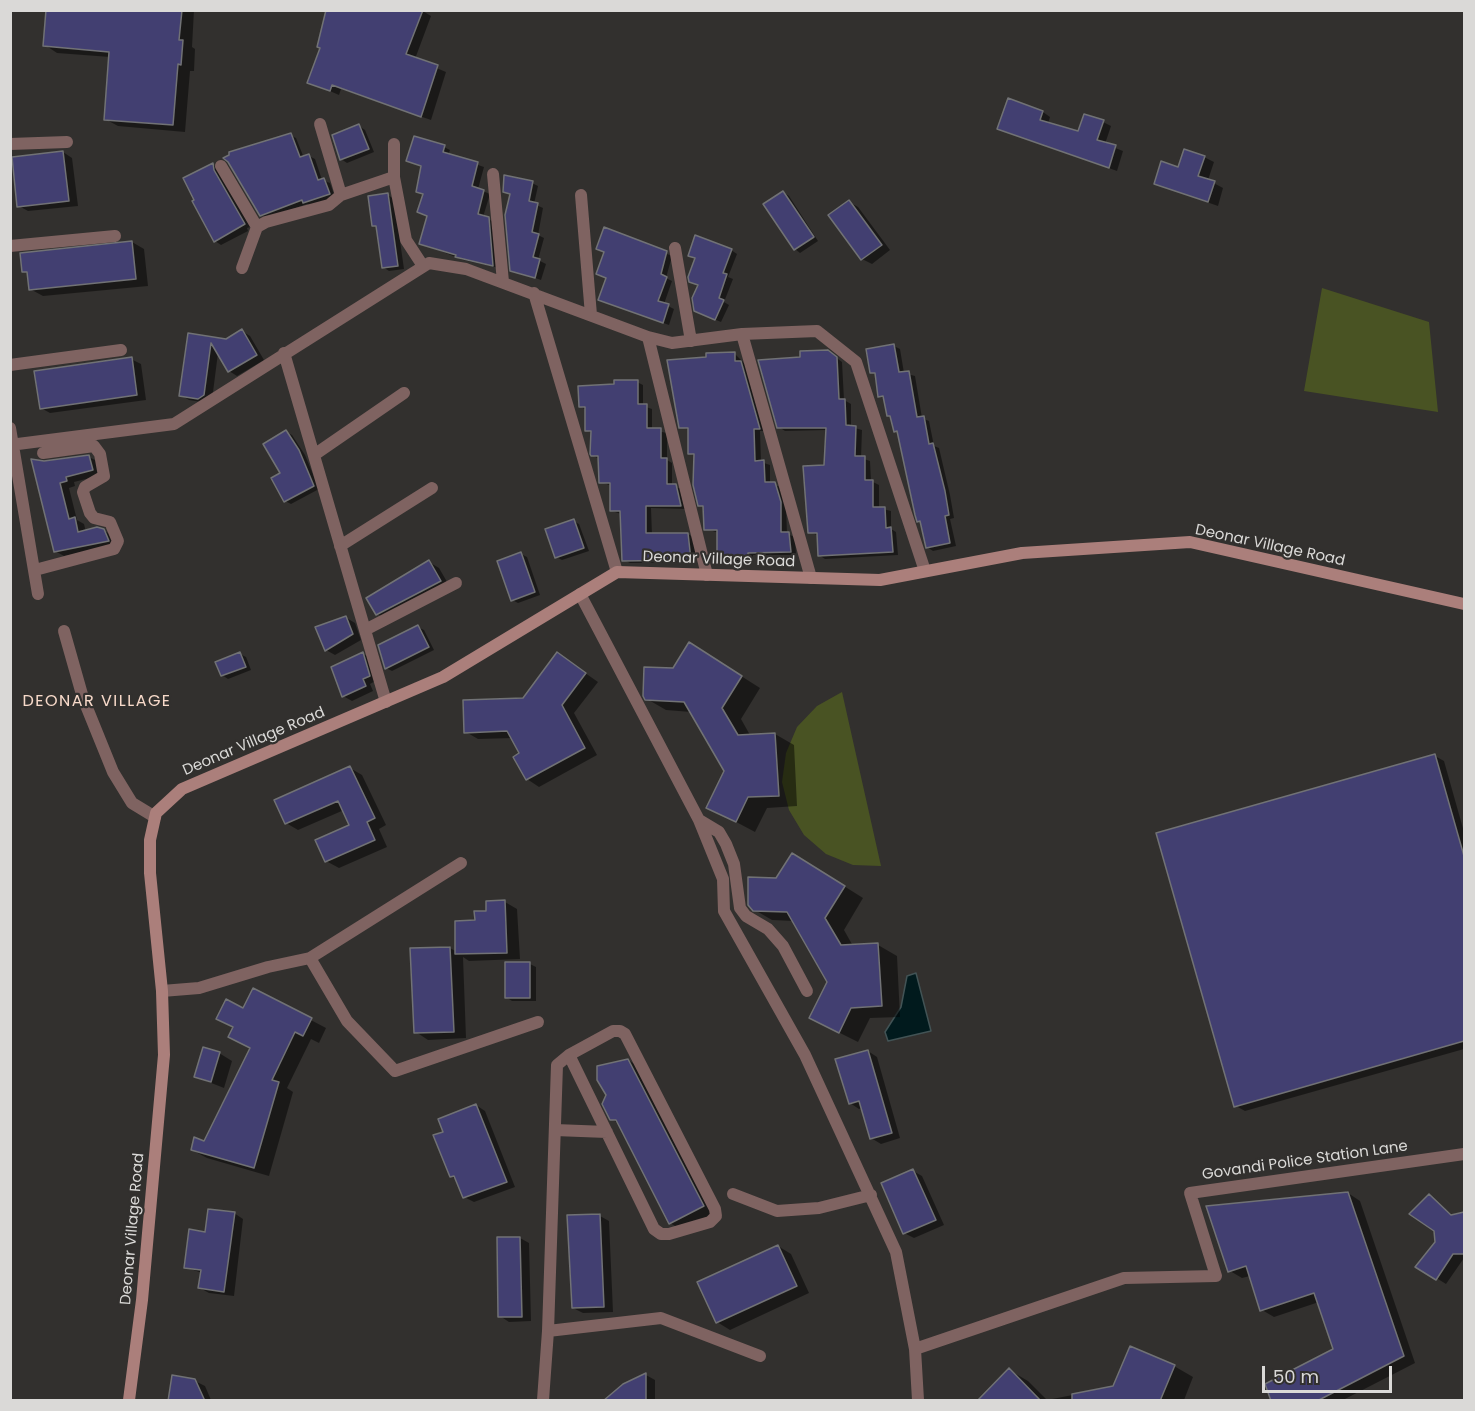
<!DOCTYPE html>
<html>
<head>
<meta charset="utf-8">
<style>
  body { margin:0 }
  #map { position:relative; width:1475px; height:1411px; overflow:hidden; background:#32302e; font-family:Poppins,sans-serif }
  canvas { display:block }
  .frame { position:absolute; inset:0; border:12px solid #dad9d7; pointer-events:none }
  .scale { position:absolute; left:1262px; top:1366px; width:130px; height:27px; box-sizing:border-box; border:3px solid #dad9d7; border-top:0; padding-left:8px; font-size:18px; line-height:21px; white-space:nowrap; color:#dad9d7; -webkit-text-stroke:4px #32302e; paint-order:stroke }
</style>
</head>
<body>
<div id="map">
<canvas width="1475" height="1411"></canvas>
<div class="frame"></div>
<div class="scale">50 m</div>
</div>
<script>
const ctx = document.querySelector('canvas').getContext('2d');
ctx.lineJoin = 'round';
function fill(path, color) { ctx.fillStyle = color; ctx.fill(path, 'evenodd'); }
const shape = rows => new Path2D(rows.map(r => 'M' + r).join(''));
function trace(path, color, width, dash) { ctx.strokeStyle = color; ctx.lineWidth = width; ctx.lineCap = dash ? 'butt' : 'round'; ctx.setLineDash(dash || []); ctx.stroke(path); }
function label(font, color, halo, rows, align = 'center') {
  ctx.font = font + ' Poppins,sans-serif'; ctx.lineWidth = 4.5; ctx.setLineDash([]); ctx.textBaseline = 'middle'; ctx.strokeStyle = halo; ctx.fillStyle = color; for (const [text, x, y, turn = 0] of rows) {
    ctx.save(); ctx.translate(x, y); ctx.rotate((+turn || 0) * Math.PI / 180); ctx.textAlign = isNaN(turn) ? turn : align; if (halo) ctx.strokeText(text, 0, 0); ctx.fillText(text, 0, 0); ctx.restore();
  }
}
fill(shape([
  [1322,288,1429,322,1438,412,1304,391],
  [842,692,881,866,853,865,826,854,804,835,789,810,782,782,786,753,797,727,817,706]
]), '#495323');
const water = shape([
  [916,973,931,1031,888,1041,885,1032,901,1007,907,976,916,973]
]);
fill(water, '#011a1d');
trace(water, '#425355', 1.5);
fill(shape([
  [47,10,194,10,192,47,195,49,194,71,190,71,185,132,118,126,105,119,110,57,57,53,45,45],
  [421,10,431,16,415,59,446,72,431,120,341,89,339,95,309,82,322,48],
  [1043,112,1050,117,1048,124,1079,133,1103,122,1111,126,1105,144,1123,151,1117,171,999,128],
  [359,126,365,130,374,152,347,163,341,159],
  [290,135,296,138,304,158,309,156,315,159,322,180,330,183,335,197,311,206,307,204,267,218,261,215],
  [444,147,450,150,448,155,484,167,478,189,490,194,483,217,494,222,499,268,463,260,421,243,429,216,419,212,424,195,417,191,422,167,408,161],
  [63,152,72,158,78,206,28,211,19,206],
  [1204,157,1214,162,1208,180,1223,188,1218,206,1155,184],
  [213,165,219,168,250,227,247,228,248,231,221,245,215,241,194,202,196,201,185,179],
  [532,183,538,186,534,204,543,208,538,235,544,238,538,260,546,264,541,280,512,270,511,195,505,191],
  [783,192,789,196,818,241,800,253,795,249],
  [388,195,394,199,404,269,389,271,383,267,377,228,374,225],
  [849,202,858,207,890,250,872,264,862,259],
  [605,229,672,256,666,278,672,281,664,304,674,309,669,325,600,300,608,278],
  [132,242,144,249,148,286,43,296,30,289,29,275,24,271],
  [731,250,737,254,728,277,733,279,724,302,729,305,721,322,702,314],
  [242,331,250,336,264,360,237,376,229,371,218,353,212,400,207,403,189,400,181,395,190,335,226,340],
  [894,346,900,349,904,373,915,376,922,418,929,421,934,446,939,448,950,495,954,518,950,519,956,546,933,551,927,547,899,433,895,431,892,418,888,415,885,399,880,396,877,375,872,372],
  [734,353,747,366,765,431,760,431,761,462,770,465,770,484,781,487,786,506,787,534,795,537,796,555,753,555,753,562,725,562,719,558,719,533,706,529,705,508,700,505,695,456,689,453,690,430,680,427,669,362],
  [834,356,842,362,844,400,851,404,851,427,862,430,861,458,870,461,871,481,879,485,879,508,891,511,891,529,896,532,898,555,825,559,819,555,819,536,810,532,826,466,827,430,785,431,779,427],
  [131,359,141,364,146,400,50,413,41,408],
  [637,382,643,385,643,406,652,409,652,430,667,433,667,460,672,463,672,486,682,489,687,509,651,508,652,535,688,534,694,538,696,562,630,563,624,560,621,514,612,511,612,486,601,482,599,459,592,455,592,433,586,430,586,410,580,406,615,386],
  [286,432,292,435,305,455,319,489,291,504,285,501,283,473],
  [89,457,99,462,102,475,74,482,75,486,69,488,77,520,84,524,86,532,103,530,113,536,117,546,64,556,55,551,44,463],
  [573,521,579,524,589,551,562,560,556,557],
  [521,554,527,557,540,595,518,603,512,600],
  [429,562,439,568,450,587,387,619,377,614],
  [345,617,355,623,361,640,335,655,326,650],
  [418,627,424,630,434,650,392,671,386,668],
  [240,654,246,657,251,670,228,679,222,675],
  [363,654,371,658,377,680,370,684,373,691,352,701,343,696],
  [558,654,598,682,574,713,597,755,539,787,527,779,521,754,513,738,478,739,466,732,523,700],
  [708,655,760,688,741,719,750,735,775,734,794,745,797,806,767,808,755,832,708,807,726,771,691,712,666,710,647,699,673,670],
  [1435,756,1444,761,1464,832,1464,1049,1245,1111,1236,1106],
  [350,768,362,775,386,825,379,829,387,847,339,868,326,861,351,826,344,810,298,830,286,823],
  [812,866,863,898,844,930,853,946,878,945,897,956,900,1017,870,1018,858,1042,830,1028,829,982,794,921,772,920,753,909,777,880],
  [505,902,517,909,520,959,469,961,463,957,466,1038,428,1040,416,1032,450,948,457,952,476,921],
  [530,964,536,967,536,1001,512,1001,506,997],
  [254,990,326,1028,319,1043,311,1039,287,1088,293,1092,269,1176,207,1158,192,1150,205,1143,252,1048,235,1028],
  [868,1051,877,1057,900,1138,881,1144,871,1138,863,1108,859,1109,850,1103],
  [219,1053,232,1061,224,1088,196,1077],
  [628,1060,641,1068,716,1214,682,1230,670,1223,620,1124,611,1119],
  [476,1105,485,1111,515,1187,474,1202,464,1197,457,1180,451,1176,445,1133],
  [913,1171,922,1176,944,1225,914,1238,904,1233],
  [1348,1193,1360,1201,1415,1363,1343,1400,1272,1400,1335,1350,1319,1302,1274,1317,1262,1310,1250,1276,1242,1278,1230,1271],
  [1429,1196,1454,1216,1464,1214,1464,1258,1446,1284,1417,1266,1436,1242],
  [234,1213,243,1219,234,1296,209,1293,200,1288,202,1273,185,1267,207,1233],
  [600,1216,609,1221,613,1312,583,1313,573,1308],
  [520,1238,529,1243,531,1321,509,1322,500,1316],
  [778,1246,791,1254,809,1293,730,1330,717,1322,699,1283],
  [1174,1366,1193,1377,1184,1400,979,1400,1009,1370,1028,1381,1047,1400,1114,1387],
  [646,1375,655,1380,655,1400,605,1400,624,1385],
  [195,1381,205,1386,211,1400,169,1400]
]), '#0007');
const building = shape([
  [46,10,182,10,179,40,183,40,181,65,178,64,173,125,104,120,109,52,43,46,46,10],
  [326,10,423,10,406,54,438,65,421,117,332,85,330,91,307,83,320,48,317,47,326,10],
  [1008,98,1043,111,1040,120,1078,131,1084,114,1104,120,1097,140,1116,145,1109,168,997,129,1008,98],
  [359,124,369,149,340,160,332,135,359,124],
  [291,133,300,157,309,154,318,180,324,178,330,194,303,203,302,200,260,216,228,162,223,158,229,155,229,152,291,133],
  [414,136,445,145,443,152,478,162,472,186,484,190,478,214,489,217,493,266,455,257,456,255,419,244,427,216,417,212,423,194,416,192,421,166,406,161,414,136],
  [1184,149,1205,156,1198,176,1215,181,1208,202,1154,184,1161,161,1178,167,1184,149],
  [63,151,69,201,17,207,12,157,63,151],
  [213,163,214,170,245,224,214,242,192,201,194,200,183,178,213,163],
  [504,175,533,181,529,201,538,203,532,232,539,234,533,257,540,259,535,278,510,271,505,215,510,194,503,192,504,175],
  [783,191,814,237,794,250,763,204,783,191],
  [388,193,398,266,382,268,376,226,372,226,368,196,388,193],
  [849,200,882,245,861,260,828,215,849,200],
  [604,227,667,251,661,274,667,277,658,301,669,304,663,323,598,300,606,278,596,274,604,252,596,249,604,227],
  [695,235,732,249,723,273,727,274,719,298,724,300,715,320,694,311,692,298,698,285,689,282,688,277,695,258,688,256,695,235],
  [132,241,136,279,29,290,27,272,22,272,20,253,132,241],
  [242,329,257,355,228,372,211,343,204,395,198,399,179,396,188,333,226,339,242,329],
  [894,344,899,372,909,371,917,417,924,416,929,444,933,443,945,491,949,515,945,516,950,543,926,548,920,521,917,522,915,515,897,431,894,432,890,416,887,416,883,396,878,397,875,373,870,373,866,349,894,344],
  [828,350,837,357,839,399,845,399,846,425,856,426,855,456,865,456,865,480,873,480,873,507,885,507,886,528,891,527,893,552,818,556,817,533,808,533,803,466,824,465,826,428,777,428,758,360,800,357,800,351,828,350],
  [735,352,735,361,741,361,760,429,754,429,755,461,764,460,765,482,775,482,781,502,781,532,789,532,791,552,748,553,748,559,717,559,717,530,704,530,703,506,698,506,693,485,694,454,688,454,688,428,679,428,667,360,706,357,706,353,735,352],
  [132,357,137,395,40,409,34,371,132,357],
  [614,380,638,380,638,404,647,404,647,428,661,428,661,458,667,458,667,484,676,484,681,506,646,506,646,533,688,533,691,560,622,561,620,511,610,511,610,483,599,483,598,456,591,456,590,454,591,431,585,431,585,407,579,407,578,386,614,384,614,380],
  [286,430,299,450,314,486,284,502,271,478,280,473,263,444,286,430],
  [89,455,93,470,66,477,67,481,60,483,69,519,75,517,78,532,97,527,104,529,109,541,54,552,31,459,44,461,89,455],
  [574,519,584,548,555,558,545,529,574,519],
  [521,552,535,592,511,601,497,561,521,552],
  [429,560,441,581,376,615,366,598,429,560],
  [346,616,353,634,325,651,315,627,346,616],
  [418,625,429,647,385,669,378,645,418,625],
  [689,642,742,676,722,708,738,735,775,733,779,796,748,797,736,822,706,808,724,771,684,702,645,700,643,696,644,667,673,668,689,642],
  [240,652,246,667,221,676,215,662,240,652],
  [363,652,370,676,363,679,366,686,342,697,331,667,363,652],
  [557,652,586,673,562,705,585,748,526,780,513,757,519,753,507,731,464,733,463,700,523,698,557,652],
  [1435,754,1464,856,1464,1041,1234,1107,1156,833,1435,754],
  [350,766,375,818,367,822,375,840,325,862,315,840,349,825,338,801,285,824,274,800,350,766],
  [792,853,845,886,825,918,841,945,878,943,882,1006,851,1008,839,1033,809,1018,827,982,787,912,753,911,748,905,748,877,776,878,792,853],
  [505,900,507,953,455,954,455,921,475,920,474,911,486,911,486,901,505,900],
  [450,947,454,1032,414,1033,410,948,450,947],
  [505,962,530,962,530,998,505,998,505,962],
  [253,988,312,1018,303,1036,295,1032,272,1080,279,1082,254,1168,191,1150,194,1137,204,1141,250,1048,228,1037,233,1027,216,1019,226,999,243,1008,253,988],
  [203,1047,220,1052,211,1082,194,1077,203,1047],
  [868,1050,892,1133,870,1139,859,1101,849,1104,835,1059,868,1050],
  [628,1059,704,1206,669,1224,616,1120,610,1120,602,1104,606,1095,597,1080,597,1066,628,1059],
  [476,1104,507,1182,463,1198,454,1176,450,1177,433,1135,443,1132,438,1119,476,1104],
  [913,1169,936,1220,903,1234,881,1183,913,1169],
  [1348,1192,1404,1356,1317,1401,1271,1401,1265,1384,1333,1349,1314,1293,1260,1311,1246,1266,1228,1272,1206,1206,1348,1192],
  [1429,1194,1451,1215,1464,1212,1464,1254,1453,1254,1436,1280,1415,1267,1435,1242,1434,1231,1409,1214,1429,1194],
  [208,1209,235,1212,224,1292,198,1288,201,1270,184,1268,189,1229,205,1232,208,1209],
  [600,1214,604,1307,572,1308,567,1215,600,1214],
  [497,1237,520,1237,522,1317,498,1317,497,1237],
  [778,1245,797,1286,716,1323,697,1282,778,1245],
  [1130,1346,1175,1365,1160,1401,1072,1401,1072,1394,1113,1386,1130,1346],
  [1009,1368,1041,1401,977,1401,1009,1368],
  [646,1373,646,1401,603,1401,623,1384,646,1373],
  [172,1375,195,1379,205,1401,168,1401,172,1375]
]);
fill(building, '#423f71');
trace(building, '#717275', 1.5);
trace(shape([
  [320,124,341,195],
  [10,144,67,142],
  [394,144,394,177,406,240,423,266],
  [221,166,257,227],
  [493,174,503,282],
  [581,195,591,315],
  [10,246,115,236],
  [675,248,691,341],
  [242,268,257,227,266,222,329,205,341,195,394,177],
  [534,293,617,572],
  [742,334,811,578],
  [648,337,707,575],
  [284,353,386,702],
  [10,365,121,350],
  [10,428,38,594],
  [10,445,174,424,429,263,466,269,648,337,672,343,742,334,817,331,856,362,925,571],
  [314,455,404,393],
  [340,546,432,488],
  [35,570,114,549,118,541,110,522,94,518,90,513,83,492,85,487,104,476,100,454,94,446,43,453],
  [580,594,699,820,723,879,724,911,805,1055,896,1252,915,1349],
  [365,630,456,583],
  [64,631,83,698,113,772,132,803,155,817],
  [699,820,719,832,726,844,734,864,740,908,746,916,768,929,783,946,807,991],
  [310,958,461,863],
  [162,991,199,988,268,967,310,958,347,1021,395,1071,538,1022],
  [555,1130,607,1132],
  [733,1194,777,1211,819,1208,871,1195],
  [548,1331,661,1318,760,1356],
  [543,1400,548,1331,557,1065,569,1055,613,1031,620,1031,625,1034,715,1209,716,1216,710,1222,669,1234,661,1234,654,1229,569,1055],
  [918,1400,915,1349,1124,1278,1216,1276,1190,1193,1464,1154]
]), '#7f6361', 12);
trace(shape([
  [129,1400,142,1300,164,1055,162,991,150,873,150,840,156,813,182,789,443,677,617,572,880,580,1022,553,1190,542,1464,604]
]), '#ab7f7b', 12);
label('15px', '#dad9d7', '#32302e', [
  ["Deonar Village Road",1270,546,12],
  ["Deonar Village Road",719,560,2],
  ["Deonar Village Road",254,742,-23],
  ["Govandi Police Station Lane",1305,1161,-8],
  ["Deonar Village Road",133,1229,-85]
]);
ctx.letterSpacing = '1.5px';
label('16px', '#f8daca', '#32302e', [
  ["DEONAR VILLAGE",97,702]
]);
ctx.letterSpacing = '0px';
</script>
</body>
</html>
